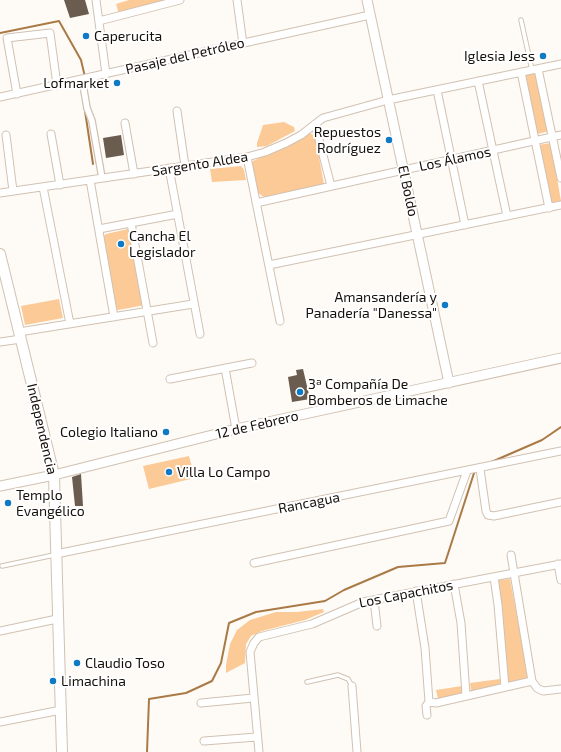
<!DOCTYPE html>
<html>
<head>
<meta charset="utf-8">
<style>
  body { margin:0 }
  canvas { display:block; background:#fefbf7 }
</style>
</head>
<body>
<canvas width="561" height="752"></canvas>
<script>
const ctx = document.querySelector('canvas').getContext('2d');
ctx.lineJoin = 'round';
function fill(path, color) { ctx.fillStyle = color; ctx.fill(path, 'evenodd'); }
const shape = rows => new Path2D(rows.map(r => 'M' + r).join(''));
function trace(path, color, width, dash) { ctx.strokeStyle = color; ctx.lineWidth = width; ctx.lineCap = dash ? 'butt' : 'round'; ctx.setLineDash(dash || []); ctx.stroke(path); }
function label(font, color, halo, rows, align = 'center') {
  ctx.font = font + ' "Exo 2",sans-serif'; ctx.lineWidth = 4; ctx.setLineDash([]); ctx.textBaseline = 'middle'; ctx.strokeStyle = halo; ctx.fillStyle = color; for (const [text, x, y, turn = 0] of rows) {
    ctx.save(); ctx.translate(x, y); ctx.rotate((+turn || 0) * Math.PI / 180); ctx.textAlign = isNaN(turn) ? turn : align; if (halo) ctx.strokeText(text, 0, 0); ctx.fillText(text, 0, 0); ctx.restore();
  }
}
fill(shape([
  [129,0,170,0,119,14,116,4],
  [539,72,550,131,537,134,526,75],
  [284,122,294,127,295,131,267,146,257,147,257,143,263,125],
  [310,133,315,136,324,184,264,197,258,193,251,162],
  [551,143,561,201,549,203,538,145],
  [241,166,244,170,246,180,212,182,210,169],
  [128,229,130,230,145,305,118,310,115,306,102,237,106,234],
  [59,299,63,318,25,325,21,306],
  [189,456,195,478,149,489,143,466],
  [510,579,529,680,508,682,497,580],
  [323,609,324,612,305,620,262,631,251,636,246,644,245,663,226,673,226,665,230,644,237,630,250,620,276,612,297,612],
  [500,679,500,686,471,691,470,683],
  [462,686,462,694,438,699,436,690]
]), '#fcca96');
trace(shape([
  [0,33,59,21,81,60,85,77],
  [85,111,93,164],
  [489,463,542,440,561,427],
  [147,752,149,699,186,693,212,681,221,663,229,623,256,612,325,601,344,590,398,567,445,563,475,470]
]), '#aa7a46', 2);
fill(shape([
  [64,0,85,0,89,14,70,18],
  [121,135,124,155,106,158,103,138],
  [303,369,310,399,292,402,288,377,297,375,296,370],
  [81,474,83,506,75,506,72,477]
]), '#6a5c4e');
const service = shape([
  [521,20,532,70],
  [2,566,54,555],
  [307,682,338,675,348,679,352,686]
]);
const pedestrian = shape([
  [82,79,87,108,92,121,102,178]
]);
const minor = shape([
  [96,0,106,74],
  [237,0,243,44],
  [99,21,180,0],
  [538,69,561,178],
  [521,72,549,208],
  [478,81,507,216],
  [437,90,465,225],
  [17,94,7,38,50,33,57,85],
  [0,97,370,15],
  [177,111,185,166],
  [125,123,134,174],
  [315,124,331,186],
  [51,134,60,185],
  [6,135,13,191],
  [247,157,280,321],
  [169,168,200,334],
  [90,180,114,317],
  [43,187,70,324],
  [0,193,247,157,265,152,286,143,301,135,323,118,388,100,561,64],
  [256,203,561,135],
  [131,223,153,343],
  [99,229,178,214],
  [269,265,561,205],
  [19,332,193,304],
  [0,342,21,339],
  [225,368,236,429],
  [170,379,252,363],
  [480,469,486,511,488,515,494,516,561,502],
  [56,554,561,451],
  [511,555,532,681,537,688,543,691,561,689],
  [254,563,449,521,467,471],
  [558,564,561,580],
  [494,577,498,605,505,687],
  [454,584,461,623,466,695],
  [416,591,425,648,429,702],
  [374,600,377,626],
  [0,631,57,619],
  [352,686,357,752],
  [429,702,436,703,532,681],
  [201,703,253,698],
  [427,715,426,706,429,702],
  [0,722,61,710],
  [204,741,257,737],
  [259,752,250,652,254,643,259,637,312,624,363,602,561,564]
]);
const tertiary = shape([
  [367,0,449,383],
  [0,486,54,475,236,429,561,358]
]);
const secondary = shape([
  [0,254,54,475,62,752]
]);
trace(service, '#d1c1b1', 5.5);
trace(pedestrian, '#d1c1b1', 8);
trace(minor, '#d1c1b1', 9);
trace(tertiary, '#d1c1b1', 11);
trace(secondary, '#d1c1b1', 12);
trace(service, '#fff', 3.5);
trace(pedestrian, '#fff', 5.5);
trace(minor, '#fff', 7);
trace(tertiary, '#fff', 9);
trace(secondary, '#fff', 10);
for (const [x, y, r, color] of [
  [86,36,4,"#0f79c4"],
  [543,56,4,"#0f79c4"],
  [117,83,4,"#0f79c4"],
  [389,140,4,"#0f79c4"],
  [121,244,4,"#0f79c4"],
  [445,305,4,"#0f79c4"],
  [300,392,4,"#0f79c4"],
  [166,432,4,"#0f79c4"],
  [169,472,4,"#0f79c4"],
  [8,503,4,"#0f79c4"],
  [77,663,4,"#0f79c4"],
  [53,681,4,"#0f79c4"]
]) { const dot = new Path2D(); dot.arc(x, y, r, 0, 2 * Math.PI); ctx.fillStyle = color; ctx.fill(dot); trace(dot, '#fff', 1.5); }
label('14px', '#16100b', '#fff', [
  ["Caperucita",94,36],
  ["Iglesia Jess",535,56,"right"],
  ["Lofmarket",109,83,"right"],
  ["Repuestos",381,132,"right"],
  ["Rodríguez",381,148,"right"],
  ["Cancha El",129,236],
  ["Legislador",129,252],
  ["Amansandería y",437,297,"right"],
  ["Panadería \"Danessa\"",437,313,"right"],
  ["3ª Compañía De",308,384],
  ["Bomberos de Limache",308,400],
  ["Colegio Italiano",158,432,"right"],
  ["Villa Lo Campo",177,472],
  ["Templo",16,495],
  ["Evangélico",16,511],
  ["Claudio Toso",85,663],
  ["Limachina",61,681]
], 'left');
label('14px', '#16100b', '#fff', [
  ["Pasaje del Petróleo",185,56,-13],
  ["Los Álamos",455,159,-12],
  ["Sargento Aldea",200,164,-9],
  ["El Boldo",408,191,78],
  ["12 de Febrero",257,425,-13],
  ["Independencia",42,429,77],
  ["Rancagua",309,503,-11],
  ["Los Capachitos",406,594,-11]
]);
</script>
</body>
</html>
